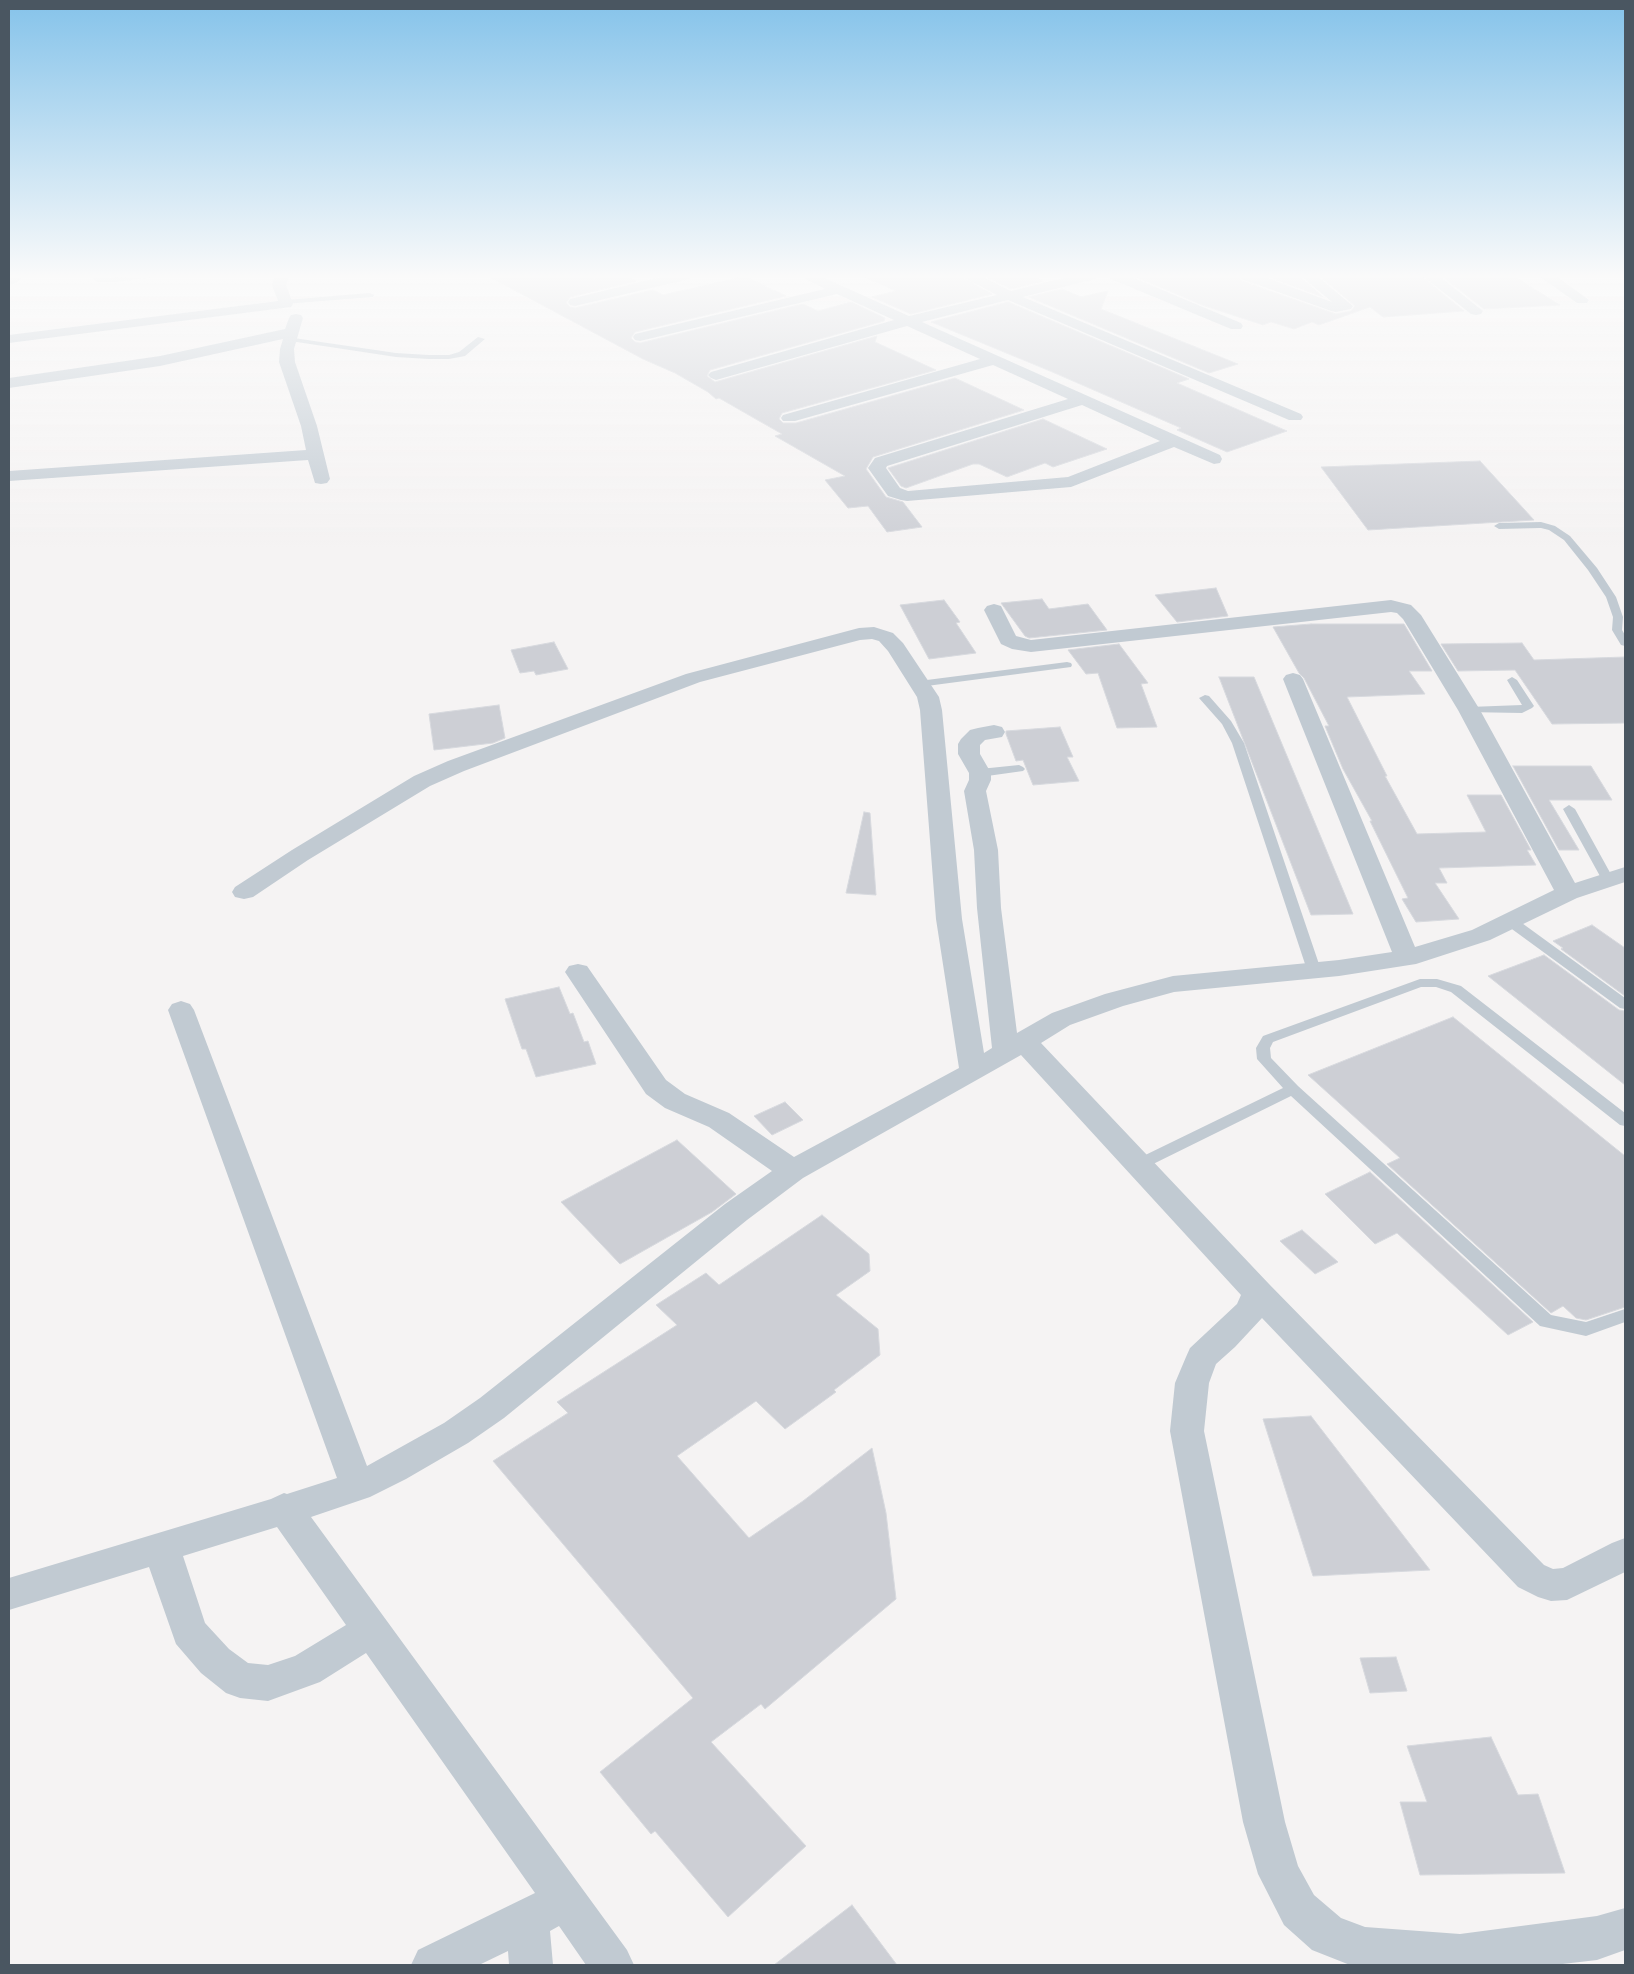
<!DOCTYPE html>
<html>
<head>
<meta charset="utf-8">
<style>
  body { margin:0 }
  #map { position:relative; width:1634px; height:1974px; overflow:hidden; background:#f5f3f3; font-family:Roboto,sans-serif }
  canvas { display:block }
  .frame { position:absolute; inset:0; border:10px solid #4a5661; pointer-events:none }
</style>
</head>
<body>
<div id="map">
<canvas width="1634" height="1974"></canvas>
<div class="frame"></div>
</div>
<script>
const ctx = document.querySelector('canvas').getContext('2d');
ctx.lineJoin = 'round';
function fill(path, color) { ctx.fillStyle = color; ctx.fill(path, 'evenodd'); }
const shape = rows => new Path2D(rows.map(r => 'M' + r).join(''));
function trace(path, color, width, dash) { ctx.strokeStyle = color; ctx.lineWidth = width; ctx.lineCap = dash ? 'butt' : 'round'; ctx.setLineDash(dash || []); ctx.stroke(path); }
const building = shape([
  [488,276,588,276,594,279,606,276,627,276,636,281,570,297,566,303,570,307,575,308,653,290,663,295,742,277,746,277,786,296,635,332,631,338,635,342,640,343,803,304,818,311,851,302,885,318,884,321,710,370,707,376,715,382,877,336,875,342,936,370,782,413,779,419,783,423,796,423,955,378,1024,410,873,457,866,469,886,497,903,502,922,527,887,532,868,506,848,508,825,480,845,476,775,436,782,434,719,398,716,399,708,392,675,373,643,359,488,276],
  [863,276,959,276,992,294,911,314,872,297,896,291,863,276],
  [985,276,1031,276,1043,281,1011,289,985,276],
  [1135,276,1238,276,1241,281,1336,314,1351,311,1355,306,1320,276,1421,276,1464,311,1383,317,1370,307,1319,325,1312,322,1294,329,1271,322,1263,325,1202,305,1135,276],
  [1267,276,1299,276,1323,297,1267,276],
  [1442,276,1513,276,1560,305,1484,309,1442,276],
  [1062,289,1081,297,1108,291,1101,309,1238,364,1209,373,1029,297,1062,289],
  [1008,302,1189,379,1177,383,1287,431,1227,452,1177,430,1181,428,1050,371,931,322,1008,302],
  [1043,419,1107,449,1053,467,1045,463,1007,477,979,464,973,464,906,488,901,486,888,468,1043,419],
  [1480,461,1534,520,1368,530,1321,467,1480,461],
  [1216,588,1228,616,1177,622,1155,595,1216,588],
  [1042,599,1049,609,1088,604,1107,630,1029,638,1025,636,1001,603,1042,599],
  [944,600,960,622,956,623,976,653,929,659,900,605,944,600],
  [1311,624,1404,624,1432,671,1409,671,1425,694,1347,697,1387,776,1385,776,1417,834,1486,832,1467,795,1501,795,1531,850,1527,850,1536,865,1439,868,1447,883,1435,883,1459,919,1416,922,1402,899,1408,898,1370,821,1372,821,1343,769,1325,726,1329,726,1304,678,1299,673,1273,627,1311,624],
  [554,642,568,669,536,675,534,671,520,673,511,650,554,642],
  [1522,643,1534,660,1625,657,1625,723,1552,724,1515,670,1458,671,1441,644,1522,643],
  [1119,644,1148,683,1141,684,1157,727,1117,728,1098,673,1086,674,1068,650,1119,644],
  [1219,677,1254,677,1353,914,1311,915,1219,677],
  [499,705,505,738,493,743,434,750,429,714,499,705],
  [1060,727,1073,757,1067,757,1079,781,1033,785,1023,760,1016,761,1006,734,1006,731,1060,727],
  [1513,766,1591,766,1612,800,1549,800,1579,850,1559,850,1513,766],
  [864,812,870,813,876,895,846,893,864,812],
  [1592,925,1625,948,1625,996,1561,949,1563,948,1553,941,1592,925],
  [1544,955,1619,1010,1625,1011,1625,1085,1488,976,1544,955],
  [559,987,570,1014,573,1013,584,1042,588,1041,596,1064,536,1077,526,1049,522,1049,505,999,559,987],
  [1453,1017,1625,1156,1625,1307,1586,1320,1576,1318,1563,1306,1551,1313,1387,1164,1400,1158,1308,1075,1453,1017],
  [785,1102,803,1120,772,1135,754,1116,785,1102],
  [677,1140,736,1194,712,1212,620,1264,561,1202,677,1140],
  [1370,1172,1533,1322,1508,1335,1397,1233,1375,1244,1325,1194,1370,1172],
  [822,1215,869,1254,870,1271,836,1295,878,1329,880,1355,834,1390,836,1392,785,1429,756,1401,677,1456,749,1538,803,1501,872,1448,886,1513,896,1599,765,1709,761,1704,711,1742,806,1846,728,1917,655,1831,651,1834,600,1772,693,1698,493,1461,568,1413,557,1402,677,1325,656,1305,706,1273,719,1285,822,1215],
  [1302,1230,1338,1262,1315,1274,1280,1241,1302,1230],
  [1311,1416,1430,1570,1313,1576,1263,1419,1311,1416],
  [1396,1657,1407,1691,1370,1693,1360,1658,1396,1657],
  [1491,1737,1518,1795,1538,1794,1565,1873,1420,1875,1400,1802,1427,1802,1407,1746,1491,1737],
  [852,1905,897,1965,774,1965,852,1905]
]);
fill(building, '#cdcfd5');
trace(building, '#d7d9de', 1);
fill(shape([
  [89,276,99,278,163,276,115,282,97,282,89,276],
  [370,293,374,295,373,297,285,304,281,302,285,300,370,293],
  [287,337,396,353,429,355,449,355,459,352,478,337,485,339,465,356,449,359,429,359,396,357,290,341,287,341,287,337],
  [1541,522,1555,526,1570,536,1597,568,1616,597,1623,617,1622,630,1625,635,1625,646,1621,645,1612,630,1613,617,1606,597,1588,570,1564,540,1549,530,1541,528,1499,529,1494,526,1499,523,1541,522],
  [1067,662,1071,663,1072,665,1071,667,919,687,914,684,919,681,1067,662],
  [1512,677,1517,680,1534,706,1532,708,1522,713,1465,712,1463,710,1469,707,1522,705,1507,680,1512,677],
  [1205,695,1209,696,1231,721,1244,743,1321,970,1319,973,1314,974,1307,970,1232,743,1222,724,1199,698,1205,695],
  [1019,765,1023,767,1025,769,1023,771,980,777,974,773,980,769,1019,765],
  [1569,805,1575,809,1613,878,1612,881,1607,882,1601,878,1563,809,1569,805],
  [1510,917,1515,918,1625,998,1625,1009,1620,1008,1505,924,1503,921,1510,917],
  [1420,979,1437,979,1461,986,1625,1113,1625,1126,1620,1125,1451,992,1436,987,1421,987,1273,1042,1270,1048,1271,1058,1298,1086,1551,1315,1586,1322,1625,1309,1625,1322,1586,1336,1540,1326,1291,1096,1143,1169,1138,1170,1133,1169,1130,1165,1133,1161,1283,1088,1257,1059,1256,1048,1263,1036,1420,979]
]), '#c1cad2');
fill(shape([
  [9,276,23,276,14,284,9,285,9,276],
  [275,276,289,276,286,285,293,304,291,307,9,343,9,335,278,301,272,285,275,276],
  [665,276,691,276,689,279,575,306,570,305,568,302,570,299,665,276],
  [801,276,820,276,909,316,997,295,961,276,980,276,1011,291,1072,276,1097,276,1095,279,1023,297,1301,414,1303,417,1301,420,1289,420,1008,300,922,322,1220,455,1222,459,1220,463,1214,464,1174,447,1071,487,907,501,901,500,888,496,868,468,875,458,1068,399,993,365,795,421,783,421,781,418,783,415,980,359,907,326,716,380,711,378,708,375,711,372,894,320,837,294,640,341,635,340,633,337,635,334,825,289,801,276],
  [1082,405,1160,441,1068,477,908,491,900,488,886,468,887,466,1082,405],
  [1109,276,1129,276,1241,323,1243,326,1241,329,1231,329,1111,279,1109,276],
  [1240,276,1261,276,1332,302,1301,276,1317,276,1353,306,1351,309,1336,312,1331,311,1242,279,1240,276],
  [1423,276,1439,276,1483,311,1481,314,1476,315,1471,314,1423,276],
  [1539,276,1556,276,1589,300,1587,303,1577,303,1539,276],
  [296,314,301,315,303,318,294,349,295,362,317,426,330,479,327,483,321,484,315,483,308,460,9,481,9,471,306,450,301,426,279,362,280,349,283,339,160,366,9,388,9,378,160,356,285,329,289,318,291,315,296,314],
  [1391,600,1411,605,1421,615,1480,710,1575,883,1625,867,1625,882,1577,898,1490,940,1416,964,1339,976,1174,992,1123,1006,1070,1025,1041,1043,1269,1284,1544,1565,1553,1569,1563,1568,1612,1543,1625,1538,1625,1572,1567,1600,1551,1601,1538,1597,1518,1587,1262,1318,1235,1347,1216,1364,1209,1383,1204,1431,1285,1822,1298,1866,1314,1895,1341,1918,1365,1927,1460,1934,1597,1916,1625,1908,1625,1950,1597,1960,1554,1965,1350,1965,1312,1950,1284,1925,1258,1874,1243,1822,1170,1431,1175,1383,1186,1357,1190,1348,1237,1304,1241,1295,1021,1055,803,1178,747,1220,504,1418,468,1443,406,1479,370,1497,311,1517,627,1950,634,1965,586,1965,559,1926,550,1931,553,1965,509,1965,508,1951,479,1965,411,1965,418,1950,535,1893,366,1653,320,1682,268,1701,240,1698,226,1693,201,1673,176,1644,149,1567,9,1610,9,1578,271,1499,284,1493,287,1494,337,1478,168,1010,172,1004,181,1001,190,1004,194,1010,367,1466,444,1423,480,1398,725,1204,772,1171,709,1127,665,1108,646,1094,565,972,569,966,578,964,587,966,666,1080,685,1094,729,1113,794,1157,959,1068,936,919,920,710,917,697,888,651,879,641,872,639,860,640,700,682,464,771,430,786,308,860,253,897,244,899,235,897,232,892,235,887,292,850,414,776,448,761,686,674,859,628,874,627,893,633,903,643,939,697,942,710,962,919,984,1053,992,1048,977,908,974,850,964,791,969,780,969,773,958,754,958,744,961,739,970,730,978,728,994,725,1002,727,1005,732,1002,737,985,740,980,745,980,754,991,773,991,780,986,791,998,850,1001,908,1017,1033,1052,1013,1105,994,1173,976,1339,960,1392,952,1283,679,1286,675,1293,673,1300,675,1303,679,1415,947,1472,930,1554,890,1458,710,1403,619,1397,613,1391,612,1031,652,1012,649,1001,644,984,610,987,606,994,604,1001,606,1016,636,1031,640,1391,600],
  [277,1527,346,1625,295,1656,268,1665,248,1663,229,1649,205,1623,183,1556,277,1527]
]), '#c1cad2');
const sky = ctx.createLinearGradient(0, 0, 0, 553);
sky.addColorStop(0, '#85c3ea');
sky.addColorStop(0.5, '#fafafa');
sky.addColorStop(1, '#fafafa00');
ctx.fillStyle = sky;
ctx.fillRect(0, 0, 1634, 553);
</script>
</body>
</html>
